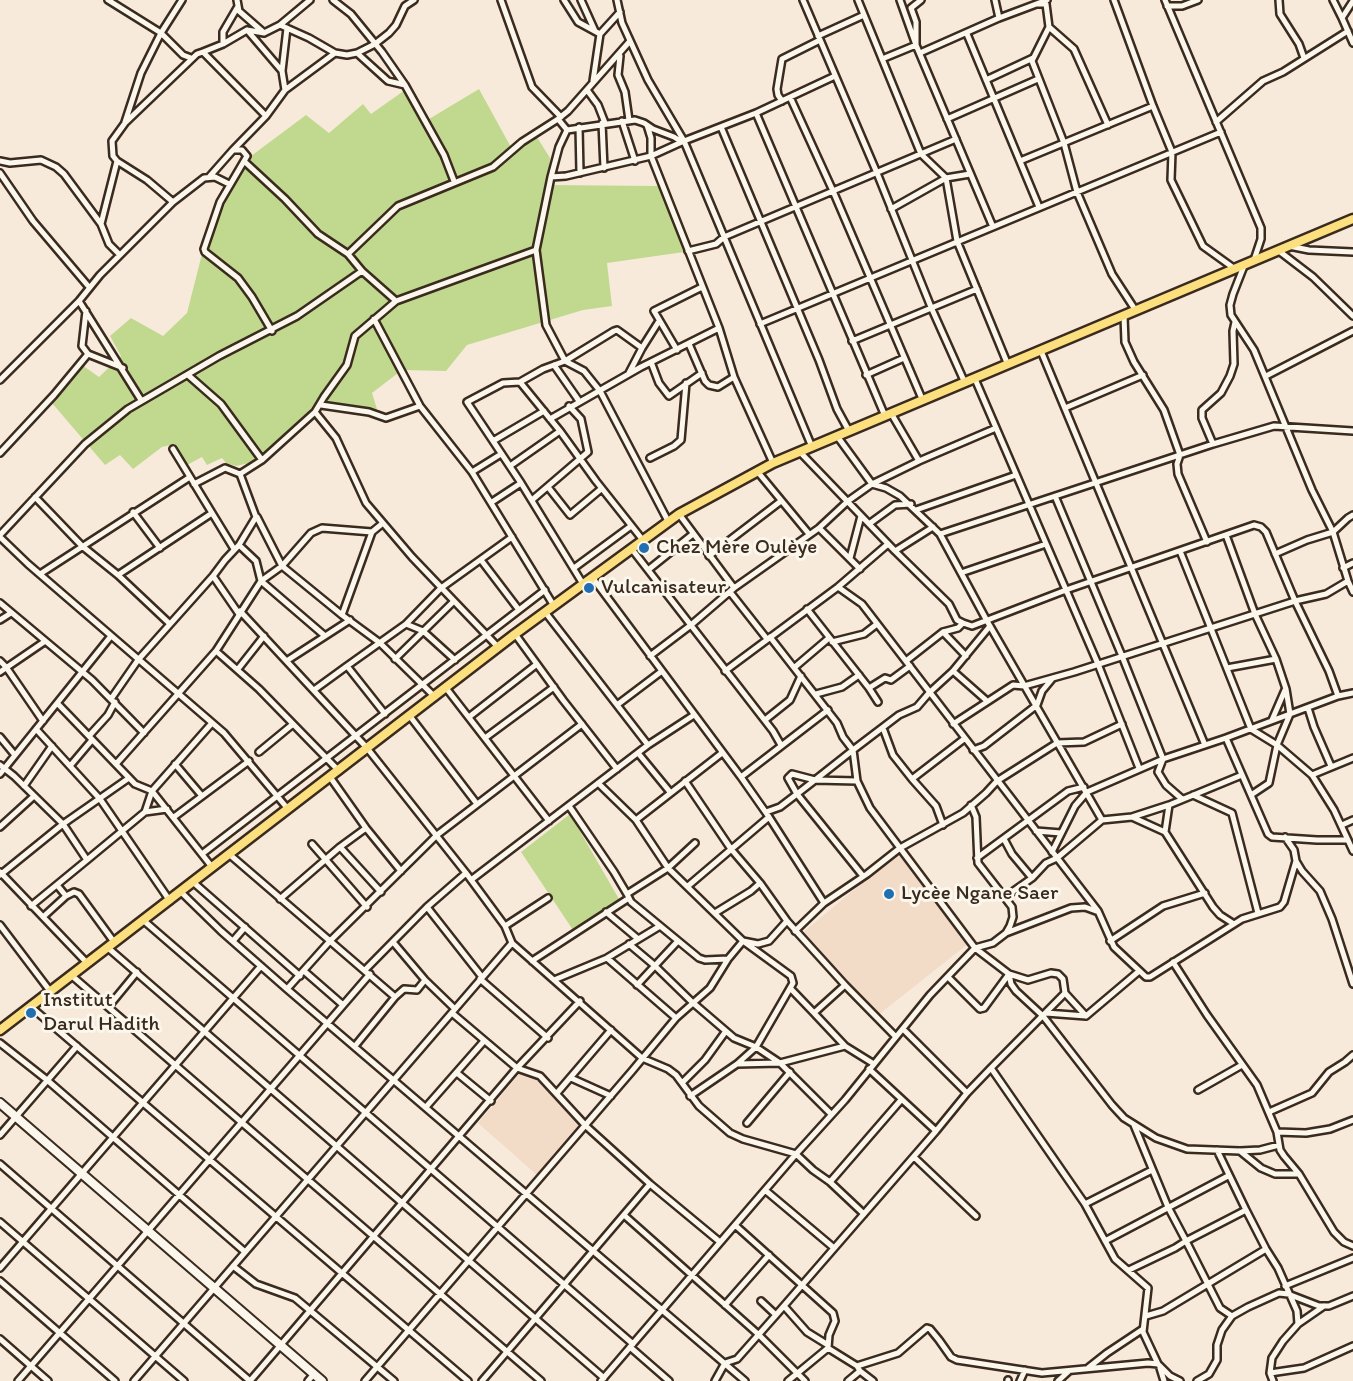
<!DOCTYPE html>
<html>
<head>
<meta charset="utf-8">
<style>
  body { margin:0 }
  canvas { display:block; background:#f7eadb }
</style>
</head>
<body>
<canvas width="1353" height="1381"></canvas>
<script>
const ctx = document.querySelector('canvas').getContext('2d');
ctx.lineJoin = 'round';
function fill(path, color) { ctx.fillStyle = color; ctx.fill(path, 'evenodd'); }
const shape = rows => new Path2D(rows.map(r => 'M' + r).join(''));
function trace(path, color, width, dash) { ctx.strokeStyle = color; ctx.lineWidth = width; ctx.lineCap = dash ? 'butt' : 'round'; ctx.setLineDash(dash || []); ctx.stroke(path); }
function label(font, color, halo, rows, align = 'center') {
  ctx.font = font + ' Itim,sans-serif'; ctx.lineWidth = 6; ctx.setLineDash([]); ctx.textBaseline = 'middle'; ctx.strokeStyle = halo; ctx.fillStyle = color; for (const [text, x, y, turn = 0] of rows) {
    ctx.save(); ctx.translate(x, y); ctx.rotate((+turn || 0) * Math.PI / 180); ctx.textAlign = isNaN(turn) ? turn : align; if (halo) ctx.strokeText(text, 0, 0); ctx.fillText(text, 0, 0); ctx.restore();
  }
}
fill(shape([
  [898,853,969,943,877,1016,800,935],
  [526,1066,581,1126,537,1175,478,1123]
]), '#f2dbc7');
fill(shape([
  [479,89,512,149,535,134,550,158,547,185,659,186,684,252,607,263,612,306,583,310,467,345,446,371,402,370,372,393,377,409,318,403,272,448,249,463,236,466,226,463,222,458,207,465,202,457,187,465,174,444,162,447,133,469,120,455,105,465,52,403,82,365,99,377,121,356,110,336,131,318,163,336,187,313,203,250,231,183,247,159,306,115,329,133,363,104,371,114,405,90,424,122],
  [570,814,619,899,573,930,521,852]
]), '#c1d98f');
const street = shape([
  [108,0,161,33,183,55,191,58],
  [237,0,239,11,263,32],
  [333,0,351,14,382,52,405,85,444,155,454,181],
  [501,0,532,87,561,117],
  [564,0,578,22,600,34],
  [581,0,595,31],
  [617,0,622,23,648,80,684,141,812,447],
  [803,0,877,173,931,307,965,383],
  [858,0,921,154,946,178,957,241,1008,365],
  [900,0,916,45,993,227],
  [995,0,999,18],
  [1114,0,1153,106,1172,152,1171,180,1203,246,1235,269],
  [1165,0,1261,228,1261,239,1254,260],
  [1279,0,1280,14,1299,44,1304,58],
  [1333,0,1342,18],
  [1353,1,1342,18,1353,43],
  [1038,4,1046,4,1049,27,1032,61,1064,143,1077,192,1112,274,1136,311],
  [1167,6,1182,6,1198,0],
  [280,25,309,38,335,53,347,55,357,53,388,81,405,85],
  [1049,27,1074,49,1108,125],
  [247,30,282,71],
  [967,34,1039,207],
  [818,36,864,15],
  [630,41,568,111,558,119,567,130,559,147,551,177,536,250,546,325,565,361,584,371,600,391,668,521],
  [223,44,223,32,237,8],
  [203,52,223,44,247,30,264,33,280,25,310,0],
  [357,53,375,44,389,33,396,25,405,6,414,0],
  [920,53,999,18,1047,0],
  [620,56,618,75,625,92,629,120],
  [882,59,916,45,916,22,911,8,921,0],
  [986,80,1033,58],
  [593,81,600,34,620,12],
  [285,90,282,71,287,28],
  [587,90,598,105,605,123],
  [790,97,833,191,923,401],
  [782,101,778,95,777,89,782,59,820,40],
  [756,113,885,416],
  [947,119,1038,79],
  [622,121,635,161],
  [125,122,141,73,161,33,182,0],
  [1216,122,1263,81,1283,72,1348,31],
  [602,123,604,168],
  [647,125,651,138,651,156,719,328,734,377,773,463],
  [579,127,580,173],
  [721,127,819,360,837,409,849,431],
  [567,130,635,120,644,123,653,129,674,137,682,142],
  [0,161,10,163,41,160,56,167,64,174,101,224,109,244,120,255],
  [117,161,147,180,173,202],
  [1020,161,1153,106],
  [245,162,285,199,318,234,348,254,362,271,396,301],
  [0,173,33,221,89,287],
  [210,176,233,150],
  [551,177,566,176,651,156,684,141,756,113,835,76],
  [891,209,946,178,970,174],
  [101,224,117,161,113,156,112,141,125,123,197,54,203,52,266,116],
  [1289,246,1309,250,1353,252],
  [688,251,716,244,724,237,956,139],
  [1279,251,1313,277,1353,316],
  [348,254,398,206,493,167,522,142,558,119],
  [1244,266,1233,294,1230,305,1231,315,1254,350,1312,490,1333,532,1348,581,1353,592],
  [79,301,141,400],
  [86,311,82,346,88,354],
  [1124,316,1125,342,1134,362,1164,410,1180,455,1177,464,1178,474,1207,542],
  [374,319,420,406,472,472,554,606],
  [760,324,1221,132],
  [272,331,252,297,238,278,205,252,204,249,220,202,247,156,242,150,233,150,266,116,285,90,335,53],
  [852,341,977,289],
  [689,344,705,381,709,385,718,387,734,377],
  [677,350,654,311,702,287],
  [1041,351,1205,745],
  [651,362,659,383,669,396,702,373],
  [554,365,579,401],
  [629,373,642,348],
  [188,375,221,404,262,460],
  [866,375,904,358],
  [1266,376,1353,331],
  [975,379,1098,664,1139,768],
  [0,380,79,301,100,275,173,202,204,178,215,177,229,184],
  [520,382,560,431,596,481,642,539],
  [321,405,369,412,386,418,420,406],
  [1065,408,1143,375],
  [315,412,336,438,366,503,412,557,498,647],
  [891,413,919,461],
  [550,419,641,367,719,328],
  [837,436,872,484,886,488,900,496,940,534,987,621,1102,820],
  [493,441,544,411],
  [1213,444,1202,418,1202,410,1221,393,1230,376,1234,364,1233,331,1235,322],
  [173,449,234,549],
  [799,451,895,551,949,604,957,620,963,623],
  [0,453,54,395,88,354,123,368],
  [650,458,674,446,681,440,686,383],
  [510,466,560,431],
  [757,471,809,534],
  [472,472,501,454],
  [240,474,262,460,315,412,324,397,347,365,355,336,396,301,536,250],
  [194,484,225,468,240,474,256,517,239,545,256,561,261,581,325,636],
  [548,487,570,515,601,489],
  [1055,496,1122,656,1163,759,1158,772,1166,785,1182,799],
  [35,497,82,546,118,575,170,624],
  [532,500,588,452,581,419,569,406],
  [492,502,521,483],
  [916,510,1016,475],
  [133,512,160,548],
  [679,514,734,588],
  [257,517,282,566,342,615,380,643,435,697],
  [869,524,895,505,911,504],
  [819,528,860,569],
  [940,534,1213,444,1274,426,1353,431],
  [0,535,85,444,128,409,219,356,297,316,362,271],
  [1226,535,1255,614,1276,659,1286,689,1290,714,1277,745,1269,783,1251,795],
  [0,537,28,564,224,733,288,809],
  [631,548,773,731,781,745],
  [895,551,933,527],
  [1180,551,1251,729,1277,745,1312,775,1334,810,1353,851],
  [1275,554,1307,540,1333,532,1348,518,1353,515],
  [709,556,781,501],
  [850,558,861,516],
  [481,560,519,610],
  [574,568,631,526],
  [1343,568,1353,563],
  [648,570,693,534],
  [961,573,1046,544],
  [40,574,190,477],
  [118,575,212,513],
  [213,576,239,614],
  [592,577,741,777,769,817,824,903,795,931],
  [583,584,521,483,467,402,503,383,520,382,543,369,565,361,614,331,617,330,642,348,659,321],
  [838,587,862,604,1098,911,1114,947,1146,977,1150,977,1242,919,1280,907,1284,902,1296,861,1294,850,1285,837],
  [730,592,767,639],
  [0,603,92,680,144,733],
  [807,609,869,688],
  [240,611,367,748,466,873,505,926,512,943,642,1058,668,1069,676,1075,699,1106,730,1133,743,1139,796,1154,813,1170,830,1182,864,1214],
  [545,612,648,745],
  [342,615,372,532,383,523],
  [0,620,11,613],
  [406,624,423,631,455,660],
  [943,632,966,656],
  [515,634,563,700,617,769],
  [770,637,837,723,843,737,853,750,857,781,870,808,975,948,1009,974,1028,980,1051,973,1058,974,1063,979,1065,993,1086,1016,1138,972],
  [832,642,864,634,877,624],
  [216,651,259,689,339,771],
  [650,656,691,625,734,588,819,528,848,501,872,484,919,461,996,428],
  [395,659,454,601],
  [288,660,350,620],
  [0,661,6,667,43,721],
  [906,661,943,632,958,628,963,623,972,626,1066,590,1254,525,1261,527,1266,532,1295,601,1329,671,1338,696],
  [795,667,829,638],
  [1227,668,1276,659],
  [238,669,264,636],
  [725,671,838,587,888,544],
  [953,671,987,701],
  [0,672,44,642],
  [446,688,549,821],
  [314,690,347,666],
  [816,694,842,687,859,675],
  [111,699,138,660,213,576,225,560,239,545],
  [878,702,869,688,885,678,891,680,910,666],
  [58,704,135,784,152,791,212,867],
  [617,705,662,671],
  [1308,708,1314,727,1331,766],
  [385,714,347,666,406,624,441,588,512,537],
  [409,715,477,804],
  [469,717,537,664],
  [765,720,790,700,801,676],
  [1272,720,1285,690],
  [953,724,1013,685,1024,686,1074,672,1295,601,1326,594,1348,581],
  [883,728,893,755,912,779,964,739],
  [36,729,100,799,170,901],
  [89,736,108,715,115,702],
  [0,737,14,754],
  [485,738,554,687],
  [1226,738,1268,834,1272,837,1317,840,1348,840],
  [973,750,984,746,1037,705,1042,691,1052,679],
  [259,752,293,724],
  [638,753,670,792],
  [116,764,216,651,261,581,282,566,311,533,322,528,372,532],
  [175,764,202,796],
  [0,765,14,776,63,824,87,860,145,812,152,791,212,723],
  [70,766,92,740],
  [0,774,111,636],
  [1312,775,1353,758],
  [330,777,366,828,401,871],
  [741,777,828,710],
  [912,779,936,806,943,825],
  [685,781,731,849,760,883,787,921],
  [857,781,815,780,792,774,788,778,797,794,815,780,853,750,899,715,917,707,929,693,953,671,990,626],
  [598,783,636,820,668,868,743,941,791,976,793,983,756,1047,737,1064,690,1096],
  [24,786,52,746],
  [1193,795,1232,813,1258,913],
  [569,806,614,872,627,894,668,868,695,843],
  [145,812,167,809],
  [766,812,780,807,797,794,863,876],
  [174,817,249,761],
  [1132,817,1165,832,1213,907,1220,915,1234,924],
  [636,820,722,753],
  [1342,825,1353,820],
  [0,827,34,796],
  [1036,831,1061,833],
  [1165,832,1169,805],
  [1004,839,1012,854,1032,878],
  [312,844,367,907],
  [340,847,381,892],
  [1052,852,1075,806,1087,792,1163,759,1226,738,1338,696,1353,693],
  [202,854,545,590],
  [229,854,395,997],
  [977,858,1068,791,1084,787],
  [1296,861,1302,871,1320,891,1332,919,1353,984],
  [0,872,87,963],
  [0,875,63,824,129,778],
  [471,880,648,745,694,715],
  [193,882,300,976],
  [57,885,66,896,74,892,79,894,114,942],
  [688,886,769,817],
  [181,892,221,931,287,989,745,1381],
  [627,894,631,902,699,958,705,960,728,959],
  [1005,897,1032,878,1046,863,1057,858,1102,820,1132,817,1169,805,1242,775],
  [280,899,340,847,366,828],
  [824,903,867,874,900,848,963,813,986,793,997,781,1057,743,1084,742,1122,724],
  [31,906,87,860],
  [427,907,482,977],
  [606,912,637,938],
  [715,913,751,891,760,883],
  [43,917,66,896],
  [143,920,633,1344],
  [0,925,50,991],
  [505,926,548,898],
  [1006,933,1071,908,1085,907,1096,911],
  [233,941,245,927],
  [1110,941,1163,906,1205,893],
  [393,942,425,980,455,1009],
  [629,944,654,965,692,1002,734,1038,756,1047,780,1063,831,1114],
  [107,947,604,1378],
  [607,958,676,1018],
  [532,961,629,898],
  [1173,962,1207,1015,1257,1085,1277,1132,1280,1150,1284,1156,1299,1174,1334,1232,1344,1242,1353,1246],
  [365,970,427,907,466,873],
  [304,971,343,1005],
  [1009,974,1011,984,1016,991,1043,1016,1112,1105,1124,1118,1156,1138,1187,1149,1240,1151,1260,1150,1279,1145],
  [71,975,541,1381],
  [949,978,980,1009,984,1008,1009,974],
  [480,979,548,1038],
  [554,980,607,958,660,926],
  [637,985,677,942],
  [287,989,330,941,437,835,582,724],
  [791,989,814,1013,845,985],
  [1065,993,991,1068,1085,1204,1115,1259,1148,1288,1143,1332,1158,1364],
  [109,1006,137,972],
  [31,1007,468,1381],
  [452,1013,517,1068,540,1076,586,1126,650,1184,720,1242],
  [814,1013,845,1046],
  [1046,1013,1086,1016],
  [903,1029,967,1093],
  [0,1043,47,1080,245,1252],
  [355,1046,395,997,404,989,417,990,425,980],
  [737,1064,780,1063,845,1046,874,1064],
  [457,1073,491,1101],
  [571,1078,611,1096],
  [682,1083,705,1060,726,1031],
  [1198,1090,1242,1065],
  [557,1093,611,1030],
  [426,1107,484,1041],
  [1269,1112,1312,1093,1329,1072,1345,1062,1353,1055],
  [747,1123,790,1072],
  [936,1131,967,1093,991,1068],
  [1277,1132,1306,1133,1330,1129,1353,1120],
  [0,1135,77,1046],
  [1217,1150,1246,1210,1266,1249,1278,1268,1297,1311,1298,1324,1283,1341,1272,1358,1270,1373,1273,1381],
  [1240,1151,1261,1168,1275,1174,1299,1174],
  [914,1157,976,1216],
  [0,1164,250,1381],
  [830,1182,901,1100],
  [765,1190,834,1248],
  [1085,1204,1152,1170],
  [624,1215,758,1334,805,1381],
  [0,1222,184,1381],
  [735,1225,833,1313,835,1321,829,1335,828,1348],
  [1105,1241,1228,1176],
  [233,1266,256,1284,295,1298,394,1381],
  [0,1268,261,966],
  [1129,1270,1175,1248,1186,1241,1168,1207,1134,1125],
  [0,1281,115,1381],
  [1285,1286,1353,1258],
  [761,1301,776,1315],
  [725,1305,769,1255],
  [784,1306,807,1332,828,1345],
  [1146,1316,1163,1311,1266,1249],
  [1232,1316,1220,1308,1186,1241,1246,1210],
  [1298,1324,1324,1306],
  [0,1339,48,1381],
  [630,1347,669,1381],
  [857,1366,860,1371,873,1381],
  [1088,1368,1107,1353,1143,1329],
  [1160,1368,1164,1381],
  [1270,1373,1304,1368,1353,1346],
  [1008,1380,1008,1381],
  [18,1381,370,974],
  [134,1381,512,943],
  [250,1381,517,1068,580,1001],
  [308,1381,314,1374],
  [365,1381,632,1071,676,1018,710,988,728,959,743,941,758,944,769,941,787,921,845,985,896,1037],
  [482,1381,650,1184],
  [601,1381,796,1154,845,1100,930,995,975,948,993,943,1006,933,1010,926,1013,917,1012,907,978,863,976,817,971,805],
  [715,1381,725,1363,737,1359,776,1315,936,1131,869,1069],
  [788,1381,828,1348,857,1366,898,1353,927,1328,930,1329,939,1340,951,1357,957,1360,1042,1373,1148,1363,1158,1364,1170,1376,1180,1381],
  [848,1381,860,1371],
  [1020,1381,1025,1370],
  [1058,1381,1069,1371],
  [1197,1381,1209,1374,1217,1360,1217,1345,1222,1330,1232,1316,1248,1307,1279,1293,1288,1294,1319,1306,1329,1306,1353,1296]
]);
const secondary = shape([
  [0,1103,322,1381]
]);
const primary = shape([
  [0,1030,515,634,679,514,773,463,1353,219]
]);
trace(street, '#3b2a1e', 10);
trace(secondary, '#3b2a1e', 12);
trace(primary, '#3b2a1e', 13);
trace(street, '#fbf7ec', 5);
trace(secondary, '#fbf7ec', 8);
trace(primary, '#fce080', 8);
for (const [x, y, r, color] of [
  [644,548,6,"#1f6fb2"],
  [589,588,6,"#1f6fb2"],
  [889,894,6,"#1f6fb2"],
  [31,1013,6,"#1f6fb2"]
]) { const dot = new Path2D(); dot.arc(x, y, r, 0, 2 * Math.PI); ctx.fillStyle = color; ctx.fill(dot); trace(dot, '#fbf7ec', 2); }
label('21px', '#3b2a1e', '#fbf7ec', [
  ["Chez Mère Oulèye",656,548],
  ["Vulcanisateur",601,588],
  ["Lycèe Ngane Saer",901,894],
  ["Institut",43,1001],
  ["Darul Hadith",43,1025]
], 'left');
</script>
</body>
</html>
